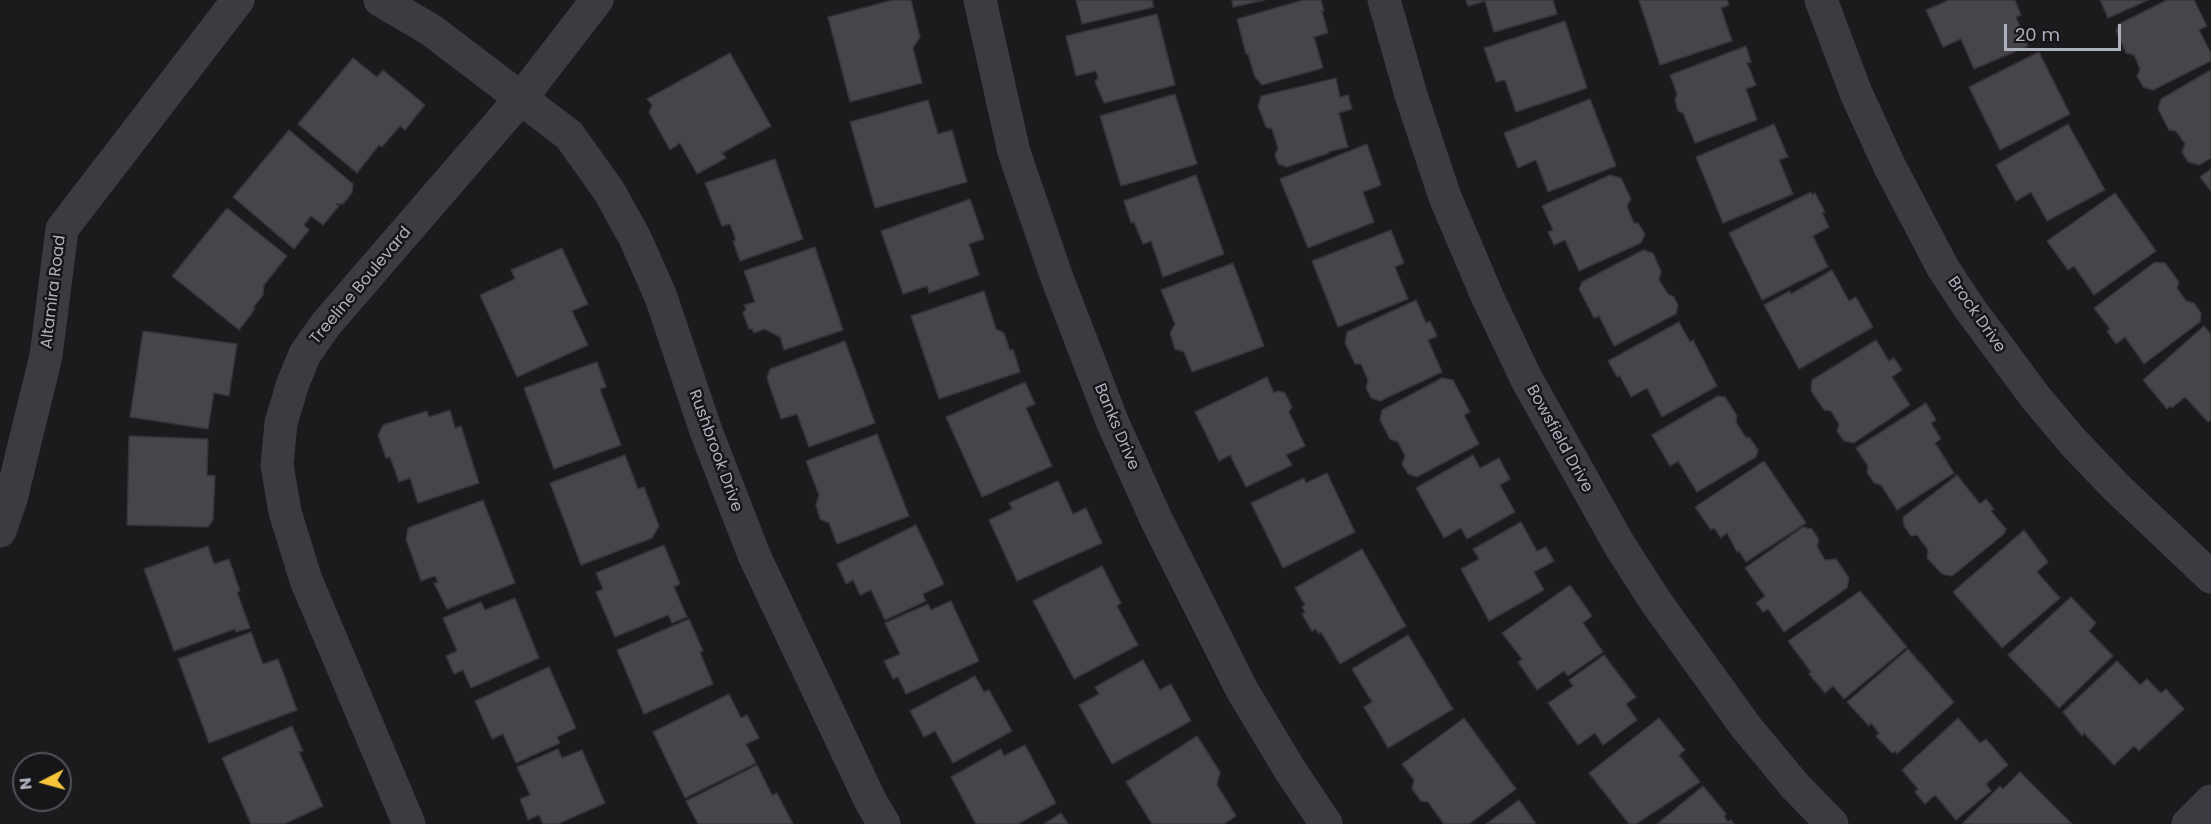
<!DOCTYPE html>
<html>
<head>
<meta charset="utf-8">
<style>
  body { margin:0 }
  #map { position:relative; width:2211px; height:824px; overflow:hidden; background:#1b1a1d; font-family:Poppins,sans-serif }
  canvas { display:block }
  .north { position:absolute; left:12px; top:752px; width:60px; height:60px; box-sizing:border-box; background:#161518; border:2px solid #52535a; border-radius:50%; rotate:264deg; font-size:16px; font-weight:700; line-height:24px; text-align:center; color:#adb1bd }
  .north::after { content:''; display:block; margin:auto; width:21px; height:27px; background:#f6c539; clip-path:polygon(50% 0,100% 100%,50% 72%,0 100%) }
  .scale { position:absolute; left:2004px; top:24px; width:117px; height:27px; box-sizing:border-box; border:3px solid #adb1bd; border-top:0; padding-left:8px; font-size:18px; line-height:21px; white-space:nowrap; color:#adb1bd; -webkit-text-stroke:4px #161518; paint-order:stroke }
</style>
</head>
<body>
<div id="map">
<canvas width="2211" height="824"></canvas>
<div class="north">N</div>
<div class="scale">20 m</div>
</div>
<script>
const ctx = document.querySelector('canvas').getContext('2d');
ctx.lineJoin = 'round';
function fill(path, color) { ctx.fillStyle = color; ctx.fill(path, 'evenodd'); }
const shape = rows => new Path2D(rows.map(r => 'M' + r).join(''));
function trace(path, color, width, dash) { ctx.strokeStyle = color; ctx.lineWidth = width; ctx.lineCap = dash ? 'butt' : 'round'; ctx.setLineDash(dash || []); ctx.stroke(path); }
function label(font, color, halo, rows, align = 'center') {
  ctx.font = font + ' Poppins,sans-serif'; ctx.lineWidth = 5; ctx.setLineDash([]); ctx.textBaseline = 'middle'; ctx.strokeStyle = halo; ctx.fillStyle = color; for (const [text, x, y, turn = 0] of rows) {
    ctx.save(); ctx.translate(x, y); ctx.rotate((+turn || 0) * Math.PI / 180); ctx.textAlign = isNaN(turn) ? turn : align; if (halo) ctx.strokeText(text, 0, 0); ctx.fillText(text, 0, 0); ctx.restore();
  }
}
const building = shape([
  [893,0,911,0,920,37,913,48,922,83,850,102,828,17,893,0],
  [1076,0,1152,0,1154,7,1082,24,1076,0],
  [1232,0,1265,0,1233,7,1232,0],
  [1303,0,1321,0,1324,11,1322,11,1328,33,1314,37,1323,68,1262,85,1255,77,1248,54,1246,54,1237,19,1303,0],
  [1466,0,1553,0,1557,14,1494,32,1485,1,1468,6,1466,0],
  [1639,0,1727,0,1729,5,1721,8,1732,41,1660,65,1639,0],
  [1949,0,2015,0,2021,15,2016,17,2028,46,1974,69,1961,39,1943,47,1926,10,1949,0],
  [2100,0,2148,0,2108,18,2100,0],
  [2167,0,2194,0,2207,26,2199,30,2211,53,2211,61,2153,90,2143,87,2137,76,2140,69,2134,55,2126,53,2116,31,2119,24,2167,0],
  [1157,14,1175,85,1104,103,1095,82,1098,78,1096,71,1076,76,1066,36,1157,14],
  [1565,21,1587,88,1516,112,1505,80,1496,82,1484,48,1565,21],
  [1746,46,1751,62,1747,63,1756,85,1746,89,1757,120,1695,143,1683,113,1678,111,1675,100,1677,94,1670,75,1746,46],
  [2039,52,2070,114,2000,150,1969,87,2039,52],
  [730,53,771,126,722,153,726,158,697,174,680,143,670,150,649,112,652,105,647,99,730,53],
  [353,58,377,77,383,70,425,105,405,130,400,126,382,147,379,145,357,173,298,124,353,58],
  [2211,70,2211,158,2199,165,2188,162,2182,152,2185,144,2176,131,2169,130,2158,109,2161,99,2211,70],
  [1336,78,1340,97,1348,95,1352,109,1339,113,1348,147,1328,152,1329,153,1287,167,1278,164,1275,155,1278,148,1272,129,1266,127,1258,106,1261,96,1336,78],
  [1175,94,1197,164,1121,186,1100,116,1175,94],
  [1590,99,1616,166,1548,192,1536,160,1518,168,1504,133,1590,99],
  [928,100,938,134,952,130,967,182,875,208,850,122,928,100],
  [1774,124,1788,157,1779,160,1793,194,1723,223,1696,157,1774,124],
  [2068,124,2105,190,2047,221,2031,192,2016,201,1996,165,2068,124],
  [289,130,353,184,352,193,343,204,336,204,339,206,323,225,311,216,304,225,309,230,294,249,233,197,289,130],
  [1367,144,1381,185,1363,192,1374,222,1308,248,1280,179,1367,144],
  [775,159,803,239,740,261,733,241,736,240,730,224,722,226,705,183,775,159],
  [2211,169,2211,191,2200,177,2211,169],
  [1196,175,1224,254,1163,277,1151,241,1143,244,1134,222,1131,223,1124,201,1196,175],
  [1610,175,1621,178,1631,199,1627,206,1630,214,1634,223,1638,223,1645,234,1641,243,1579,271,1565,240,1554,245,1548,232,1553,230,1542,206,1610,175],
  [1811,192,1812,195,1815,193,1825,212,1822,213,1829,227,1813,236,1828,267,1762,300,1729,233,1811,192],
  [2115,193,2156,251,2094,295,2074,266,2068,270,2047,241,2115,193],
  [970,199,984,239,969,244,979,275,929,293,927,286,903,294,881,231,970,199],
  [227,208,287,256,264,285,263,295,253,308,255,309,239,330,172,276,227,208],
  [1391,230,1404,263,1395,267,1408,299,1338,327,1312,261,1391,230],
  [815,247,843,330,784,350,780,337,764,329,754,333,752,329,749,329,743,313,746,309,744,305,755,302,744,271,815,247],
  [562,248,588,304,572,311,588,345,517,377,480,295,515,279,511,270,562,248],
  [1643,250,1653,253,1661,271,1659,280,1668,294,1674,297,1678,305,1676,314,1614,346,1599,316,1594,318,1579,289,1582,282,1643,250],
  [2155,262,2165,263,2179,282,2177,288,2186,301,2194,303,2201,313,2200,322,2144,364,2125,337,2116,344,2107,331,2110,329,2094,308,2155,262],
  [1233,263,1264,346,1192,372,1184,352,1175,349,1170,333,1175,324,1161,290,1233,263],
  [1832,270,1849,301,1856,297,1873,327,1799,369,1764,305,1790,291,1791,294,1832,270],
  [984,291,996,329,1004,333,1010,351,1013,349,1020,372,939,399,911,316,984,291],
  [1416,300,1426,323,1430,321,1437,336,1428,340,1442,372,1380,401,1371,398,1366,388,1368,380,1361,364,1355,364,1345,343,1347,332,1416,300],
  [1679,322,1690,342,1693,340,1717,386,1662,417,1647,388,1631,397,1620,376,1617,377,1608,361,1679,322],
  [2204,326,2211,334,2211,420,2208,422,2185,397,2172,408,2170,406,2167,409,2143,380,2204,326],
  [143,331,237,344,229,396,214,393,208,429,130,417,143,331],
  [1876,340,1889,361,1894,358,1902,370,1892,377,1910,405,1854,443,1844,441,1837,431,1839,424,1831,411,1824,410,1811,391,1812,380,1876,340],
  [845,341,875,423,809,447,797,414,781,419,767,378,770,369,845,341],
  [597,362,606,387,600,389,621,445,554,469,524,388,597,362],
  [1267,377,1274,393,1278,391,1285,393,1292,407,1289,412,1305,446,1286,455,1292,465,1246,487,1230,455,1219,461,1195,412,1267,377],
  [1442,378,1453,380,1470,412,1464,415,1479,444,1417,477,1408,474,1402,464,1405,456,1398,442,1390,439,1380,420,1382,410,1442,378],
  [1025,382,1035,404,1026,408,1052,466,982,497,946,417,1025,382],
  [1718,396,1725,397,1737,416,1736,422,1746,438,1749,437,1758,450,1756,457,1697,492,1678,461,1670,466,1652,435,1718,396],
  [1926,403,1936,420,1931,423,1941,439,1935,443,1954,473,1897,510,1881,485,1874,483,1867,472,1868,466,1856,448,1926,403],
  [450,410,455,428,461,426,479,483,418,503,410,478,399,482,390,457,386,458,378,435,383,425,427,411,429,417,450,410],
  [877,434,909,516,837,544,829,523,820,519,816,505,819,495,806,461,877,434],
  [129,436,208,439,207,475,215,476,213,520,208,527,127,525,129,436],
  [625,455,638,489,644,487,659,526,652,538,581,565,550,483,625,455],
  [1473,455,1480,468,1499,458,1510,479,1500,485,1515,512,1467,539,1461,528,1444,538,1416,488,1473,455],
  [1764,461,1806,523,1746,562,1739,551,1737,552,1727,533,1721,538,1714,528,1711,530,1695,507,1764,461],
  [1327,473,1355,532,1283,568,1251,503,1304,478,1306,483,1327,473],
  [1957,475,1980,504,1986,499,1994,509,1991,511,2006,529,2004,534,1952,576,1942,574,1927,558,1928,550,1917,535,1911,536,1904,526,1903,517,1957,475],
  [1058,481,1073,514,1086,508,1102,543,1017,581,989,520,1012,509,1009,503,1058,481],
  [483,500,515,583,447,609,434,583,438,582,435,576,421,581,406,539,408,528,483,500],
  [1521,522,1537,551,1546,547,1554,561,1534,572,1544,590,1489,621,1461,569,1479,559,1473,549,1521,522],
  [916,525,944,584,923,594,926,601,885,620,871,590,860,595,853,580,846,584,837,564,916,525],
  [1803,527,1812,529,1819,540,1817,546,1825,560,1836,559,1849,578,1847,588,1784,632,1768,609,1763,612,1756,603,1765,596,1745,568,1803,527],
  [2024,530,2048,562,2037,572,2060,598,2002,648,1953,592,2024,530],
  [664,545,680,584,674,587,687,617,672,623,668,615,615,637,596,592,603,589,596,573,664,545],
  [208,546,214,564,229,559,240,591,237,592,250,628,236,632,235,629,174,651,144,569,208,546],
  [1362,549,1406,626,1340,664,1321,632,1318,634,1316,629,1312,631,1302,614,1305,612,1302,607,1305,605,1295,588,1362,549],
  [1102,566,1121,603,1117,606,1138,645,1074,679,1033,601,1102,566],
  [1570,585,1592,616,1583,623,1603,652,1568,676,1564,671,1537,690,1518,662,1522,659,1502,633,1570,585],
  [1860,591,1907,647,1844,699,1833,686,1825,693,1809,674,1811,672,1788,641,1860,591],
  [2071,597,2096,623,2089,631,2113,656,2059,708,2008,655,2071,597],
  [515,598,539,658,471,688,463,670,454,674,446,656,457,651,443,618,481,602,485,610,515,598],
  [951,601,979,661,906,694,898,677,893,679,884,661,900,654,885,623,928,604,931,610,951,601],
  [689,619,703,651,700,652,713,684,644,714,617,650,689,619],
  [251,632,263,664,278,659,297,710,209,743,178,659,251,632],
  [1408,635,1453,709,1388,748,1364,707,1372,702,1352,669,1408,635],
  [1908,649,1954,702,1897,754,1895,751,1892,753,1876,736,1879,733,1871,723,1869,726,1847,702,1908,649],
  [1604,655,1636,697,1626,704,1637,720,1603,745,1595,733,1578,745,1548,703,1573,686,1569,680,1604,655],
  [1143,660,1160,690,1171,684,1191,721,1112,764,1079,705,1099,694,1095,687,1143,660],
  [2117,661,2140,685,2147,679,2161,693,2166,689,2184,709,2139,751,2134,746,2114,765,2084,733,2082,736,2063,712,2117,661],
  [549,667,576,728,557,737,560,743,516,763,503,734,492,739,475,701,549,667],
  [975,676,984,692,989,690,1012,731,953,763,935,731,924,737,910,711,975,676],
  [729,694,741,718,747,715,759,738,746,744,756,763,685,798,653,732,729,694],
  [1464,718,1516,789,1469,824,1444,824,1428,802,1421,801,1412,789,1414,780,1402,764,1464,718],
  [1659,718,1685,750,1679,755,1700,782,1636,824,1629,824,1589,773,1659,718],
  [1958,718,1980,743,1986,739,2008,765,1986,784,1991,791,1956,820,1935,795,1925,804,1915,792,1918,789,1902,770,1958,718],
  [292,726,303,751,299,752,323,806,284,824,251,824,222,758,292,726],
  [1197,736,1220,772,1217,785,1236,816,1224,824,1152,824,1126,782,1197,736],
  [1025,745,1056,803,1018,824,976,824,951,777,1001,749,1004,756,1025,745],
  [558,749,562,758,582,750,605,803,558,824,543,824,539,815,528,820,520,799,530,795,517,767,558,749],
  [757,765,772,795,777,793,793,824,698,824,686,801,757,765],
  [2020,772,2072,824,1962,824,2000,786,2003,789,2020,772],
  [1703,786,1726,814,1724,816,1728,822,1731,820,1734,824,1657,824,1703,786],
  [1519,800,1536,824,1486,824,1519,800],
  [1061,813,1068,824,1044,824,1061,813]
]);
fill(building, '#45454a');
trace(building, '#353439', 1.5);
trace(shape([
  [380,0,431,30,569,135,609,191,635,238,661,297,706,431,754,555,871,802,884,824],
  [980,0,1014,152,1057,278,1112,421,1156,519,1242,690,1290,770,1326,824],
  [1384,0,1411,95,1445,197,1487,296,1526,378,1620,546,1656,602,1746,727,1795,786,1832,824],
  [1821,0,1856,93,1890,167,1943,268,1970,309,2036,398,2073,442,2116,487,2211,577],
  [0,531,11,499,46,356,62,229,238,0],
  [409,824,306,580,285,512,277,465,281,423,293,383,305,354,326,324,522,97,597,0],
  [2188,824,2211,801]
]), '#3b3c42', 33);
label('16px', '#adb1bd', '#161518', [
  ["Treeline Boulevard",361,286,-50],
  ["Altamira Road",54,292,-83],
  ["Brock Drive",1976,315,55],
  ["Banks Drive",1116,427,67],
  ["Bowsfield Drive",1559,439,61],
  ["Rushbrook Drive",715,451,70]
]);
</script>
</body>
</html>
